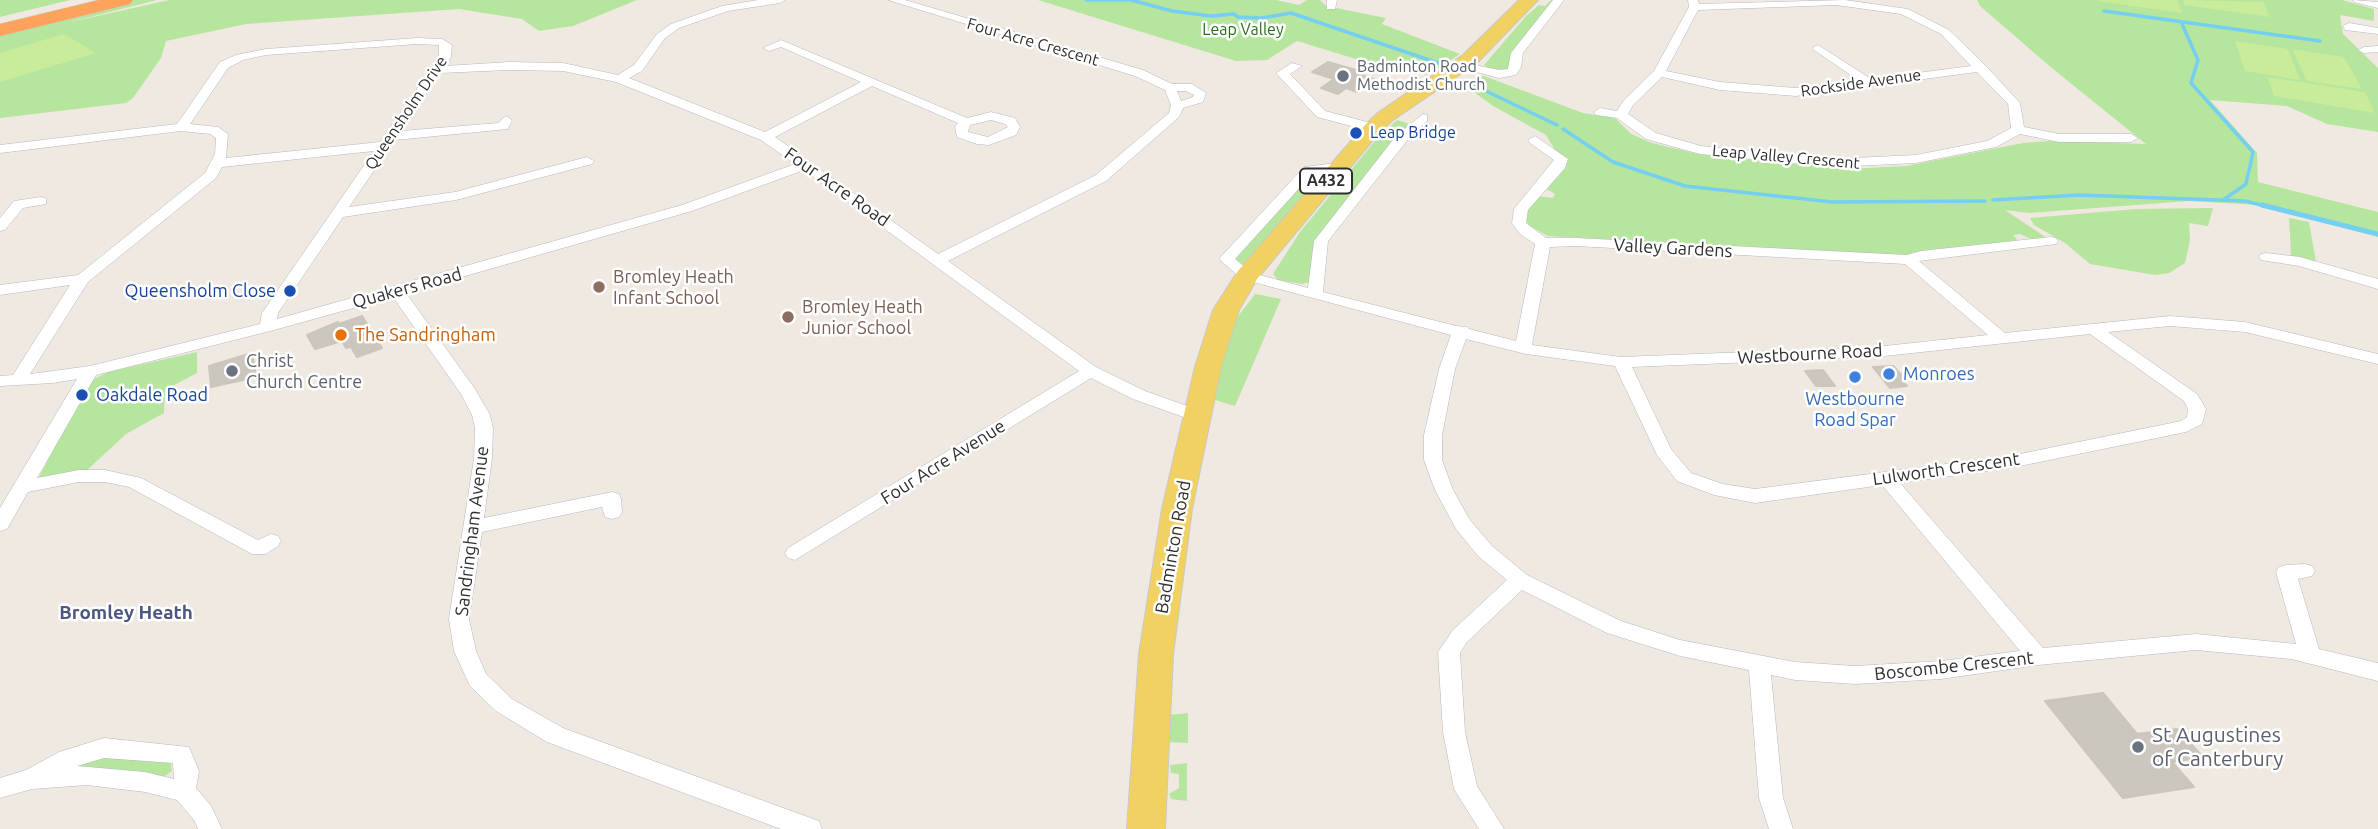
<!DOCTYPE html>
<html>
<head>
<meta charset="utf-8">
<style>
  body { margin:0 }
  canvas { display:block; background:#efe9e1 }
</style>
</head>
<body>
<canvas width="2378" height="829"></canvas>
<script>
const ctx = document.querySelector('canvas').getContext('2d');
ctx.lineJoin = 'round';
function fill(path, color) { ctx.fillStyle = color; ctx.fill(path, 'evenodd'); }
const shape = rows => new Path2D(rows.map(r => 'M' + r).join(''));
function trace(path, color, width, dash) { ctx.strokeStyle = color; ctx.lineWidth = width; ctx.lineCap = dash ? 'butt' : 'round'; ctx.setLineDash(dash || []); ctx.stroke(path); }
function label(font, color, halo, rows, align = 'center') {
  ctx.font = font + ' Ubuntu,sans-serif'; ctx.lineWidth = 5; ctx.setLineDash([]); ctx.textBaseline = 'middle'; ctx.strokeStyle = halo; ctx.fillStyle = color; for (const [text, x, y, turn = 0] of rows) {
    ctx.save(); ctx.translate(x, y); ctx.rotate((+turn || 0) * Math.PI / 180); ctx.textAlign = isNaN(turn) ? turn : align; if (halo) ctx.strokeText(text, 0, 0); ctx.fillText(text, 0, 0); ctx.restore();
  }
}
fill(shape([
  [0,0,70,0,0,17],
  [133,0,157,0,66,23,169,0,637,0,573,26,539,31,522,19,459,9,246,24,166,41,161,58,133,98,126,103,0,118,0,33],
  [1038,0,1276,0,1299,5,1307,0,1320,0,1326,6,1386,18,1382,24,1460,54,1427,75,1372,64,1297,41,1267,60,1236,61],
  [1551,0,1554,0,1513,51,1508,69,1488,69,1484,65,1526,16,1539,5,1545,6],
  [1977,0,2342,0,2374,9,2374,21,2340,15,2343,34,2378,68,2378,132,2327,124,2287,106,2210,100,2257,153,2258,182,2378,212,2378,237,2258,205,2189,201,2029,213,2005,210,2047,238,2033,240,2020,234,2013,235,2017,239,2015,242,1915,252,1903,256,1548,236,1528,225,1525,211,1538,196,1553,198,1555,194,1545,188,1567,160,1555,150,1546,135,1493,106,1460,82,1484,76,1583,113,1615,118,1631,134,1652,143,1698,154,1793,164,1866,168,1906,166,2023,143,2048,141,2146,144,2053,69,1980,6],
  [1397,120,1410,124,1395,139,1318,240,1310,282,1302,284,1278,280,1273,274,1300,232,1379,136],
  [1316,173,1325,174,1243,264,1237,263,1233,260,1309,175],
  [2213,208,2208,226,2189,223,2190,240,2185,263,2169,273,2155,275,2090,264,2065,243,2034,225,2030,218,2136,209],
  [2289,218,2309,222,2316,262,2291,256],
  [1255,294,1281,299,1235,406,1215,400,1224,347,1236,319],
  [197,352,197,373,165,390,164,413,126,434,84,473,38,479,90,381,108,372],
  [1188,713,1188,743,1168,742,1168,715],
  [97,754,170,760,172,771,162,778,77,769,79,764],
  [1187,763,1187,801,1171,799,1169,794,1179,788,1179,774,1171,773,1170,765]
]), '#b6e59e');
fill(shape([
  [2098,0,2177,0,2182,13,2098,1],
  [2183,0,2263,2,2270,17,2184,5],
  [64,34,96,53,0,82,0,53],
  [2235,41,2288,49,2300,80,2245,71],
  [2292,49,2344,57,2362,89,2307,81],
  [2267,77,2365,92,2375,113,2274,96]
]), '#c9ec9a');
trace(shape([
  [1086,0,1128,0],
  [1131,0,1172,11,1211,16,1234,14,1238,17,1262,18,1291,13,1444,65],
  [2104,11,2320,41],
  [2182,24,2198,60,2191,83,2253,152,2249,171],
  [1465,81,1557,125],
  [1563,129,1613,162,1685,186,1832,202,1985,201],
  [1993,200,2079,195,2245,201,2269,207],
  [2223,200,2246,184,2248,174]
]), '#75cff0', 3.5);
trace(shape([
  [2262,205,2378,234]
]), '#75cff0', 5);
const building = shape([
  [1328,62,1356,70,1353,72,1374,79,1357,92,1346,88,1338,94,1321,88,1334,79,1312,72,1328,62],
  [362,316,382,348,357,357,351,347,346,348,342,341,315,349,307,335,338,322,339,324,362,316],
  [252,353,256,377,211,387,209,366,252,353],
  [1893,366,1906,380,1902,381,1907,386,1890,388,1873,367,1893,366],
  [1823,370,1835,386,1816,386,1805,371,1823,370],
  [2103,693,2137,734,2177,729,2203,757,2172,762,2194,787,2123,798,2045,701,2103,693]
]);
fill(building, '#cbc7bf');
trace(building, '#cbc5ba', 2);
const street = shape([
  [758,0,785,0,780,3,728,11,679,28,665,38,642,71,629,78,765,132,861,82,781,47,769,51,763,48,781,40,967,118,991,112,1015,118,1020,127,1016,135,989,145,977,144,957,137,955,127,958,123,872,86,775,137,938,254,1096,175,1169,113,1171,105,1165,90,1135,76,888,0,905,0,1143,70,1172,84,1192,84,1206,93,1203,102,1183,108,1179,117,1106,181,948,261,1096,367,1145,391,1204,412,1207,416,1204,420,1192,420,1133,399,1091,378,795,560,788,558,785,553,788,548,1079,371,804,170,692,211,406,293,475,389,490,415,493,428,492,458,484,518,612,492,619,494,621,499,622,512,619,517,612,519,605,517,602,507,482,532,469,619,476,651,486,674,512,699,563,728,819,821,822,829,781,829,547,742,496,711,470,686,454,651,449,619,474,458,475,428,472,415,461,394,393,297,274,330,96,375,37,478,79,470,105,470,141,478,258,540,271,534,278,536,281,541,278,546,266,554,252,554,129,487,105,482,79,482,28,492,7,529,0,531,0,508,77,379,53,383,0,386,0,376,13,375,70,285,0,295,0,285,78,275,205,173,215,154,216,138,210,134,181,131,0,153,0,145,177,124,220,62,236,55,266,49,417,38,442,39,452,45,451,57,445,66,509,62,563,63,618,75,634,65,657,34,671,24,722,6,758,0],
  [417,44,439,45,439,57,380,142,226,158,228,134,218,127,190,124,228,68,243,60,266,55,417,44],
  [509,70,563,71,616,82,761,140,795,164,682,205,277,319,278,313,343,217,456,200,592,164,594,161,587,157,455,192,349,207,395,140,508,129,512,120,506,116,498,123,401,131,440,73,509,70],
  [1177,91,1186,91,1194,95,1193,97,1181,101,1177,91],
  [991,120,1005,124,1008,127,988,137,968,132,970,125,991,120],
  [374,151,262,313,260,324,90,366,30,374,88,282,216,178,222,167,374,151],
  [1327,0,1337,0,1335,9,1327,9,1327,0],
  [1553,0,1564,0,1523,53,1521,67,1516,75,1499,78,1454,66,1460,62,1499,70,1508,69,1511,53,1553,0],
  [1688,0,1698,0,1699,4,1845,0,1908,9,1949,30,1985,65,2020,103,2024,127,2059,134,2131,134,2138,138,2131,142,2059,142,2020,134,1996,147,1916,163,1833,167,1700,154,1646,139,1617,118,1596,115,1594,112,1600,108,1617,111,1624,100,1654,71,1689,7,1688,0],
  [1836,5,1901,14,1941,34,1971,66,1871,79,1818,45,1812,48,1814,50,1858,80,1796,88,1720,82,1666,71,1698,10,1836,5],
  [1977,72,2008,104,2011,128,1987,141,1916,155,1833,159,1701,146,1656,133,1628,114,1633,105,1662,77,1720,90,1796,96,1977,72],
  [2353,0,2378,2,2378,8,2354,2,2353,0],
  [2349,23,2378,28,2378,34,2345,30,2343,26,2349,23],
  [2378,46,2378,52,2364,53,2358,50,2364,47,2378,46],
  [1292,63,1302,66,1290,74,1325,111,1379,125,1379,131,1374,132,1317,117,1276,73,1292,63],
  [1423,114,1427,115,1427,121,1406,142,1328,241,1323,292,1456,326,1467,327,1469,329,1516,341,1535,244,1520,234,1512,223,1514,209,1554,160,1530,143,1528,140,1535,136,1568,159,1565,168,1528,210,1526,223,1546,238,1576,238,1907,255,1921,251,2051,237,2056,238,2058,241,2056,244,1919,261,2005,333,2170,316,2245,322,2378,354,2378,364,2245,332,2170,326,2108,332,2197,394,2206,409,2202,424,2186,432,2015,467,1900,483,2043,648,2196,634,2296,644,2276,572,2279,567,2286,565,2305,564,2312,566,2315,571,2312,576,2298,579,2319,649,2378,663,2378,681,2291,659,2196,650,2038,665,1941,679,1855,684,1795,680,1771,675,1783,798,1793,829,1769,829,1759,798,1749,670,1680,656,1607,633,1522,590,1467,642,1460,653,1465,732,1477,786,1504,829,1479,829,1454,789,1443,732,1438,652,1453,630,1507,580,1478,556,1456,529,1435,490,1424,460,1424,435,1439,369,1451,335,1242,279,1219,259,1304,167,1344,162,1344,168,1313,173,1235,259,1252,273,1308,288,1314,241,1396,136,1423,114],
  [1576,246,1905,264,1988,335,1875,347,1621,357,1532,345,1550,247,1576,246],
  [2090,334,2184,401,2188,409,2187,417,2181,421,2015,455,1755,489,1723,484,1691,473,1671,449,1632,367,1875,357,2090,334],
  [1466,339,1526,354,1615,366,1657,455,1677,481,1714,495,1755,503,1882,485,2020,651,1941,661,1855,666,1795,662,1680,640,1621,621,1527,575,1492,546,1470,520,1453,490,1442,460,1442,435,1455,369,1466,339],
  [41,197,46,198,46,204,23,208,5,230,0,231,0,218,14,201,41,197],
  [2266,253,2300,257,2378,279,2378,289,2299,266,2261,260,2259,257,2261,254,2266,253],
  [104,738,189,747,199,771,196,788,211,806,222,829,198,829,194,820,177,800,145,792,87,785,32,789,0,798,0,778,26,770,59,752,104,738],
  [104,758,173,763,174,779,145,772,77,766,104,758]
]);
const primary = shape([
  [1519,0,1538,0,1477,63,1393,120,1379,133,1257,279,1239,310,1221,367,1192,509,1173,654,1165,829,1127,829,1139,654,1162,509,1195,367,1213,310,1238,271,1365,125,1379,112,1463,55,1519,0]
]);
const highway = shape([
  [99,0,133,0,130,4,0,36,0,24,99,0]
]);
trace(street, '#b4b7c1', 1);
trace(primary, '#c9c9c9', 2);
trace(highway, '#c9c9c9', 1);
fill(street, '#fff');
fill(primary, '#f2d163');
fill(highway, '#ffa35c');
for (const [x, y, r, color] of [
  [1343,76,7,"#6b7280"],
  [1356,133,7,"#1a4fb4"],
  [599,287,7,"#8d6e63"],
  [290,291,7,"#1a4fb4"],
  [788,317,7,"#8d6e63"],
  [341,335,7,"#e8710a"],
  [232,371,7,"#6b7280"],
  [1889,374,7,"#3f7fe0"],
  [1855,377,7,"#3f7fe0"],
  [82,395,7,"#1a4fb4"],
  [2138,747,7,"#6b7280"]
]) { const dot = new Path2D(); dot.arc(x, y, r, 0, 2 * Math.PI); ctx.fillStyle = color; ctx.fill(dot); trace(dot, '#fff', 2.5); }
label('16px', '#2c6e1b', '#fff', [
  ["Leap Valley",1243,30]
]);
label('16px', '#2e2e2e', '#fff', [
  ["Four Acre Crescent",1033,42,16],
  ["Rockside Avenue",1861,83,-8],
  ["Queensholm Drive",406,113,-56],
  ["Leap Valley Crescent",1786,157,5]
]);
label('16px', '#5b616d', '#fff', [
  ["Badminton Road",1357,67],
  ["Methodist Church",1357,85]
], 'left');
label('16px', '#164399', '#fff', [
  ["Leap Bridge",1370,133]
], 'left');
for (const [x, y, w] of [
  [1326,181,52]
]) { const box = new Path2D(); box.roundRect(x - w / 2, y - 12.5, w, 25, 5); ctx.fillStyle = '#fff'; ctx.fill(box); trace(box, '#2e2e2e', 2); }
label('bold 16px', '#2e2e2e', null, [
  ["A432",1326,181]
]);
label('18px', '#2e2e2e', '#fff', [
  ["Four Acre Road",837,187,35],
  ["Valley Gardens",1673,248,3],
  ["Quakers Road",407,288,-15],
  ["Westbourne Road",1810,354,-3],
  ["Four Acre Avenue",943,462,-32],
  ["Lulworth Crescent",1946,469,-8],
  ["Sandringham Avenue",472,531,-83],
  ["Badminton Road",1173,547,-80],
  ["Boscombe Crescent",1954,666,-6]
]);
label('18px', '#785e54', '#fff', [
  ["Bromley Heath",613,277],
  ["Infant School",613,298],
  ["Bromley Heath",802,307],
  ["Junior School",802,328]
], 'left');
label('18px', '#164399', '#fff', [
  ["Queensholm Close",276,291],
  ["Oakdale Road",96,395,"left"]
], 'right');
label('18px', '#c56008', '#fff', [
  ["The Sandringham",355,335]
], 'left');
label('18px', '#5b616d', '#fff', [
  ["Christ",246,361],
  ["Church Centre",246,382]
], 'left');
label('18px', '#366cbe', '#fff', [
  ["Monroes",1903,374],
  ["Westbourne",1855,399,"center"],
  ["Road Spar",1855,420,"center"]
], 'left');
label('bold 19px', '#4d5680', '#fff', [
  ["Bromley Heath",126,613]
]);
label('21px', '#5b616d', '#fff', [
  ["St Augustines",2152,735],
  ["of Canterbury",2152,759]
], 'left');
</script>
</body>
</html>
